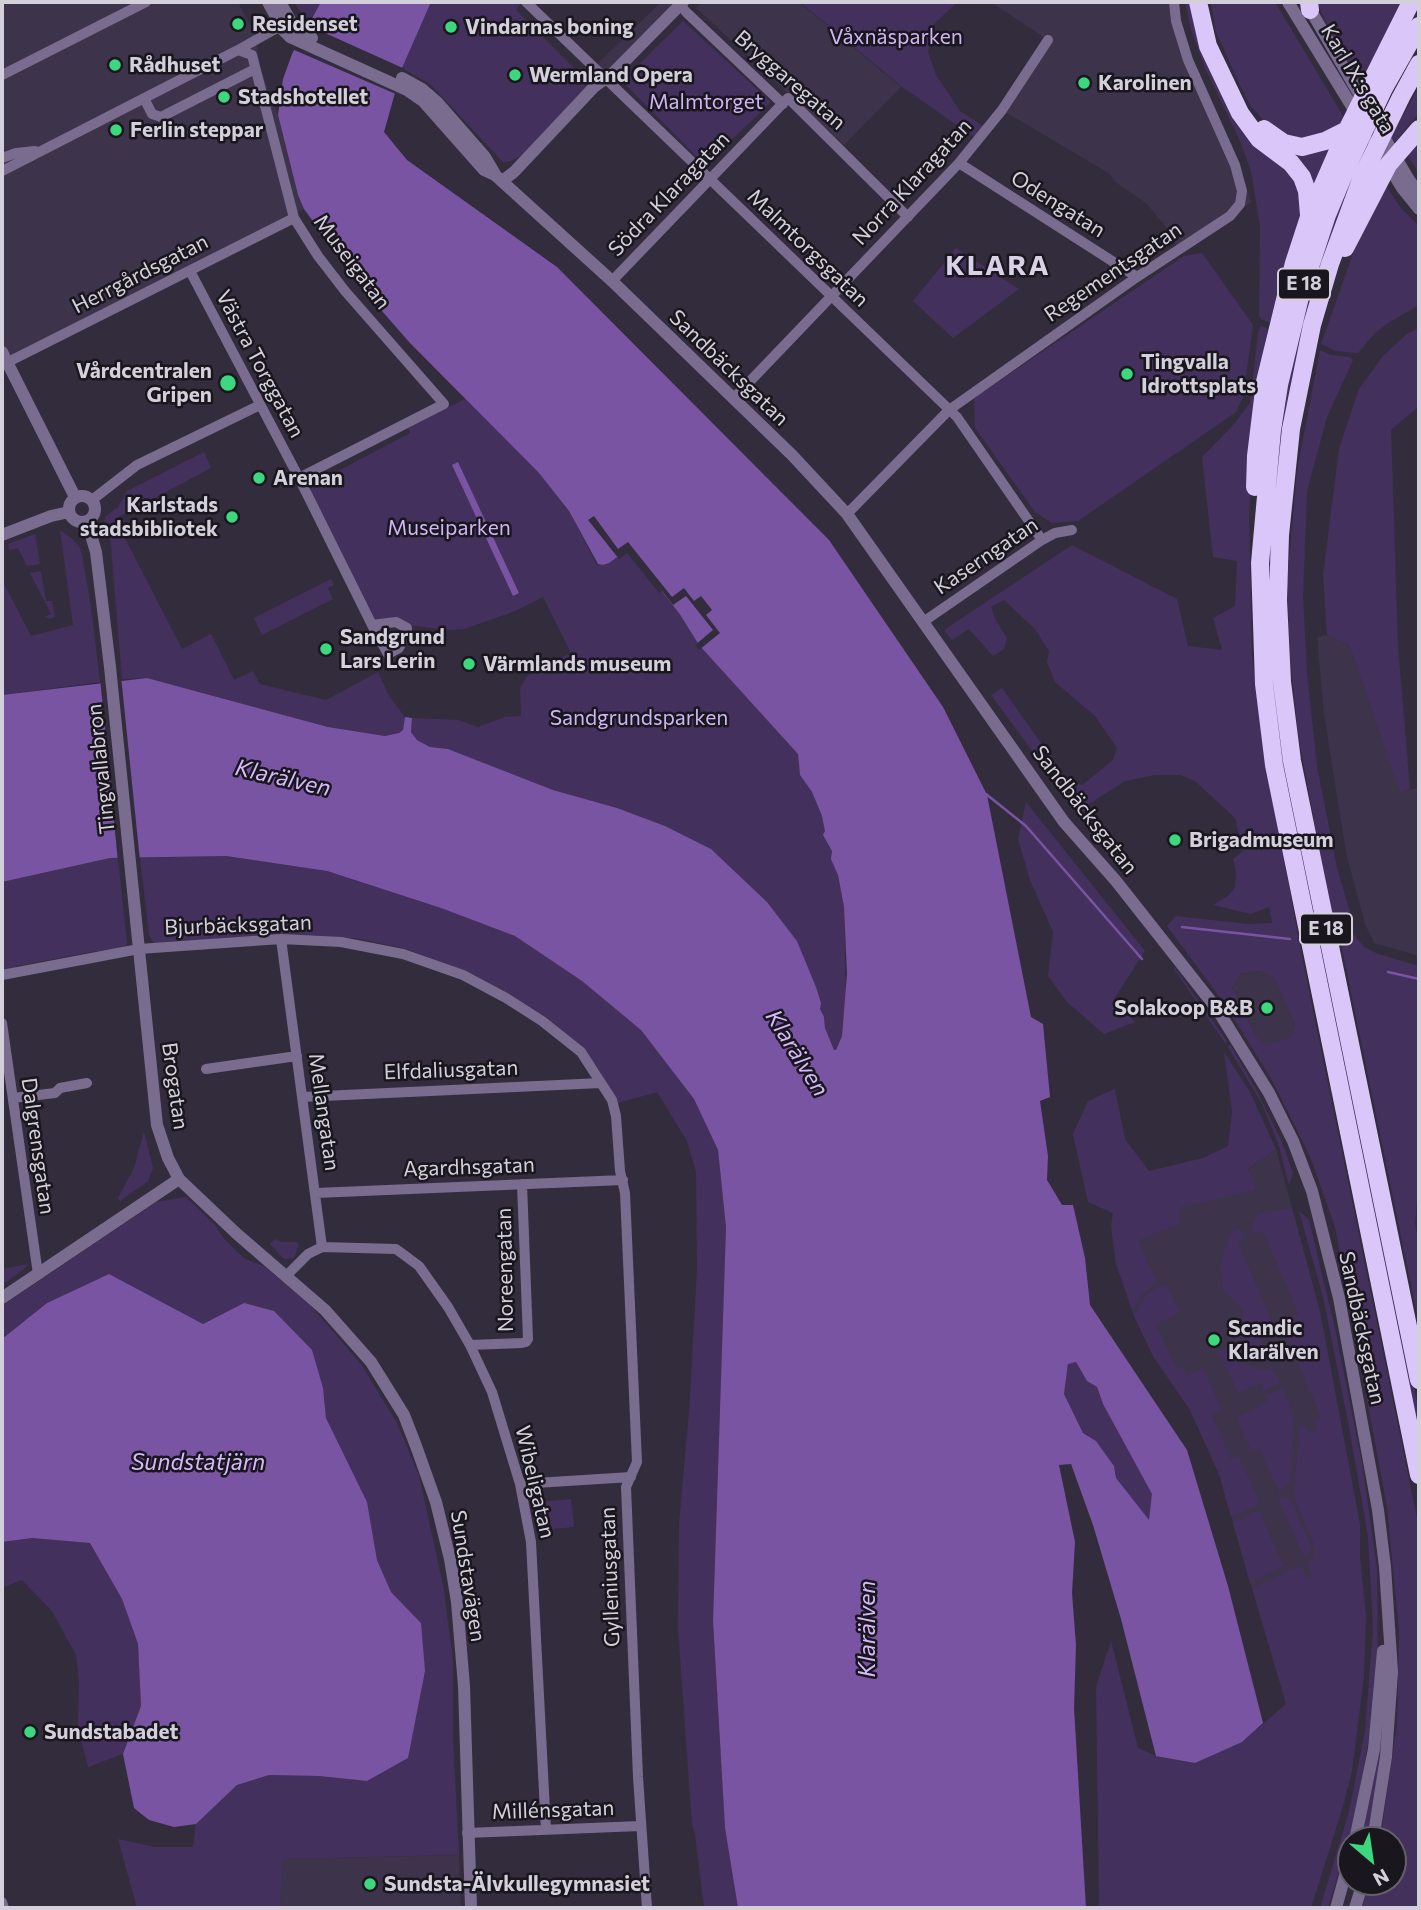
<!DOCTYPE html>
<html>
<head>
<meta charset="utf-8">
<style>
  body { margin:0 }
  #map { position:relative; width:1421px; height:1910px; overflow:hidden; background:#332c3d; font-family:Commissioner,sans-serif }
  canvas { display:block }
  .frame { position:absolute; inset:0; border:4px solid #d4d0db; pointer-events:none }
  .north { position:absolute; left:1337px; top:1826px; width:70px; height:70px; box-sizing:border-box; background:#19161e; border:2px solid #64606a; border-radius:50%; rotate:151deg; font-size:19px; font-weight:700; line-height:28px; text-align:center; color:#d4d0db }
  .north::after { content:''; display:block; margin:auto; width:24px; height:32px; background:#3cd77e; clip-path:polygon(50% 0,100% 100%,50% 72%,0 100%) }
</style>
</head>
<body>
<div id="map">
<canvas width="1421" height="1910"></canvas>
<div class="frame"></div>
<div class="north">N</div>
</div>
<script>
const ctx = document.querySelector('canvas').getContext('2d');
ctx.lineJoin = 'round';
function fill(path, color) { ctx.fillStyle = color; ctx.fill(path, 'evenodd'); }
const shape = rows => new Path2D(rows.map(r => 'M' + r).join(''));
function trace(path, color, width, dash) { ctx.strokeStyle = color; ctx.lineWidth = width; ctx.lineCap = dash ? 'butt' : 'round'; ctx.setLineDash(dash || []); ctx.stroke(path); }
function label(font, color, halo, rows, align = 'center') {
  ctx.font = font + ' Commissioner,sans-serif'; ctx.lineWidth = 5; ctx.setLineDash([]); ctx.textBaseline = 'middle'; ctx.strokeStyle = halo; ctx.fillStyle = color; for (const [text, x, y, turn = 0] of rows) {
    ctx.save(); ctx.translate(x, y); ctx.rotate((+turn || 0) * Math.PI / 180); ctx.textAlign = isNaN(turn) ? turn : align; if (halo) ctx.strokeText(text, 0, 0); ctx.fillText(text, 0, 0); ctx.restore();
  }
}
fill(shape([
  [2,2,238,2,256,36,260,67,278,115,298,195,304,209,2,360],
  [661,2,671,2,678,9,606,78,595,66],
  [702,2,799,2,901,87,844,145,696,8],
  [991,2,1179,2,1180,20,1194,62,1239,162,1251,202,1196,244,1185,252,1180,250,1163,223,1146,203,1115,182,1110,174,1002,110,1048,40],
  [1327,635,1349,645,1400,791,1419,788,1419,956,1374,943,1365,924,1346,853,1324,714,1317,637],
  [1259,971,1274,976,1295,1025,1291,1037,1265,1046,1256,1036,1232,988,1240,974],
  [1276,1149,1321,1316,1326,1552,1315,1575,1254,1595,1219,1474,1190,1410,1153,1356,1134,1316,1116,1264,1111,1226,1113,1213,1255,1190,1248,1169],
  [459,1855,461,1908,280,1908,282,1859]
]), '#3d334a');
fill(shape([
  [294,2,321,2,308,23],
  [431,2,522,2,516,10,580,74,586,69,595,79,521,156,508,162,503,162,430,84,402,68],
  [800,2,961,2,955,4,933,25,928,52,936,75,960,111,985,127,978,140,901,86],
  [1185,2,1195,2,1204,48,1297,181,1301,216,1270,323,1261,319,1259,315,1260,226,1251,172,1241,143,1205,68,1191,30],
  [1211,2,1275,2,1346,121,1339,128,1301,142,1272,130,1250,105,1239,83,1216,32],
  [1317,2,1400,2,1361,86,1332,35],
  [683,21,771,102,705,165,622,81],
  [1419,87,1419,113,1395,142,1391,136],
  [1419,138,1419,174,1407,154],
  [1267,139,1336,144,1314,191],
  [1363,149,1366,155,1285,424,1275,493,1272,601,1399,1312,1419,1412,1419,1443,1276,750,1265,601,1278,426,1305,305,1325,241],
  [1384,183,1401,208,1419,226,1419,305,1388,323,1375,333,1358,353,1336,351,1321,344,1357,242],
  [956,248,1019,289,953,338,913,301],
  [1202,253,1253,325,1243,397,1236,412,1078,521,1052,523,1035,512,975,428,974,398,1184,256],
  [1261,326,1268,329,1260,369,1249,514,1252,655,1263,745,1302,957,1419,1528,1419,1908,1362,1908,1369,1882,1393,1882,1393,1840,1380,1840,1397,1726,1399,1630,1387,1507,1335,1227,1310,1156,1272,1080,1224,1003,1167,926,1176,916,1248,924,1272,923,1269,907,1251,914,1213,905,1229,895,1235,887,1236,870,1233,859,1243,851,1235,818,1195,781,1180,775,1155,775,1125,781,1089,804,1108,835,1101,845,991,695,1002,688,1067,780,1082,785,1113,760,1117,748,1095,716,1055,682,1047,662,1049,651,1034,628,1004,600,991,607,995,619,1007,638,1004,649,993,656,969,629,952,640,944,630,1072,545,1177,599,1188,646,1222,650,1213,618,1235,606,1237,561,1213,557,1202,457,1234,424,1250,403,1258,333],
  [1259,971,1274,977,1295,1025,1291,1037,1266,1045,1256,1036,1232,988,1240,974],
  [1419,328,1419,406,1391,430,1398,647,1410,789,1400,792,1349,645,1327,635,1323,575,1339,449,1359,389,1383,356,1407,334],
  [1320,350,1331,355,1350,357,1353,360,1327,417,1307,491,1303,597,1307,673,1317,766,1337,868,1352,919,1349,921,1332,916,1298,734,1290,657,1287,582,1297,471],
  [465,399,539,473,569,511,597,565,603,565,628,548,679,613,699,645,798,754,800,775,812,792,822,816,838,875,844,907,846,993,842,1036,836,1050,834,1050,825,1028,824,1017,821,1015,816,987,797,941,767,902,711,849,665,826,617,808,553,790,448,749,430,747,417,740,411,732,412,718,458,720,478,727,505,717,521,716,520,688,527,676,571,653,543,597,515,611,464,629,449,630,390,623,376,627,310,491,312,485,410,433,408,428],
  [204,452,211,468,115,519,182,649,211,634,234,680,253,671,260,684,326,700,378,672,389,696,405,717,403,731,397,734,385,736,328,727,147,678,122,679,110,535,103,525,106,516,118,507,127,491],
  [60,530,71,538,79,546,82,554,91,607,100,682,2,695,2,580,31,636,73,625],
  [35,534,40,564,27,566,18,548,10,550,8,544],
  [41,571,46,601,52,601,55,617,50,619,45,617,51,614,30,573],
  [331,579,334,585,328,588,333,599,262,635,254,618],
  [1026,802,1145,951,1114,999,1135,1022,1104,1034,1067,1002,1048,976,1053,932,1030,880,1018,839],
  [226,856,326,871,441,908,515,936,582,981,641,1030,694,1099,718,1150,726,1227,713,1621,725,1828,738,1908,704,1908,695,1835,692,1824,678,1628,679,1523,689,1412,697,1271,696,1172,687,1141,657,1092,618,1103,596,1065,535,1012,473,974,403,948,355,938,239,943,234,937,155,945,149,935,140,858],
  [110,858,118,858,127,943,122,951,102,954,97,951,16,966,13,973,2,976,2,882],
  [1337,924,1351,931,1364,947,1378,954,1419,966,1419,1182,1415,1223,1419,1245,1419,1324],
  [1175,968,1227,1041,1225,1043,1174,969],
  [1230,1044,1258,1093,1282,1142,1293,1173,1289,1186,1279,1146,1262,1104,1228,1047],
  [1224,1052,1250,1092,1276,1149,1248,1169,1256,1190,1180,1207,1179,1224,1138,1240,1157,1283,1142,1294,1132,1310,1116,1264,1111,1226,1113,1213,1088,1202,1073,1134,1088,1101,1115,1089,1125,1139,1149,1171,1203,1158,1228,1146,1232,1112],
  [144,1131,153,1168,148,1181,120,1201,118,1198,134,1168],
  [186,1197,214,1224,225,1240,245,1259,264,1266,311,1306,361,1364,397,1423,419,1476,443,1585,453,1661,453,1738,459,1855,283,1859,280,1908,137,1908,118,1839,155,1847,193,1847,196,1824,237,1785,269,1775,319,1776,367,1781,408,1758,421,1623,391,1592,377,1560,367,1502,326,1418,323,1389,244,1303,203,1324,109,1274,47,1303,2,1339,2,1306,156,1202],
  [1292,1208,1321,1316,1360,1524,1360,1556,1366,1617,1364,1676,1352,1771,1343,1806,1311,1908,1099,1908,1096,1687,1111,1641,1138,1748,1156,1756,1242,1742,1286,1704,1252,1588,1300,1566,1303,1569,1306,1577,1311,1576,1307,1564,1314,1556,1314,1544,1294,1498,1299,1427,1305,1425,1308,1433,1318,1430,1314,1421,1321,1417,1286,1333,1291,1319,1299,1315,1263,1231,1253,1235,1252,1226,1257,1215,1269,1211],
  [1299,1211,1309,1220,1336,1333,1362,1463,1377,1568,1378,1671,1371,1726,1353,1826,1328,1908,1320,1908,1349,1812,1365,1731,1373,1628,1368,1537,1349,1427,1323,1297],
  [1238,1228,1246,1238,1238,1242,1272,1322,1239,1336,1235,1327,1241,1323,1243,1309,1222,1289,1221,1262,1227,1241,1232,1232],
  [275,1239,281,1242,296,1242,299,1244,294,1258,284,1259,270,1244],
  [28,1264,24,1269,2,1285,2,1269],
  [1166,1285,1180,1312,1156,1325,1177,1369,1183,1367,1187,1375,1203,1368,1221,1409,1211,1414,1231,1459,1239,1456,1260,1504,1231,1517,1219,1474,1190,1410,1153,1356,1134,1316,1146,1295,1155,1289],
  [1264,1330,1265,1333,1259,1336,1269,1360,1260,1363,1253,1361,1241,1342],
  [1235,1345,1245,1363,1254,1369,1274,1370,1280,1383,1265,1391,1261,1383,1238,1393,1222,1357,1220,1358,1217,1352],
  [1076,1362,1087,1381,1097,1387,1103,1404,1153,1494,1149,1521,1116,1478,1114,1466,1096,1441,1083,1433,1064,1394,1068,1364],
  [1282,1388,1294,1416,1290,1482,1279,1492,1259,1448,1251,1451,1237,1417,1269,1402,1266,1395],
  [1289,1497,1311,1547,1308,1554,1304,1557,1278,1499],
  [571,1499,574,1527,542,1530,539,1502],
  [1259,1510,1283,1566,1250,1583,1233,1523],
  [32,1538,90,1543,122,1599,138,1644,141,1706,123,1754,88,1767,78,1727,79,1682,76,1655,52,1611,22,1580,2,1588,2,1542],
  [1385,1684,1381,1758,1367,1840,1361,1840]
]), '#44305d');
fill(shape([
  [321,2,431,2,402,68,384,132,407,160,557,267,829,540,943,707,987,795,1031,1017,1043,1024,1050,1097,1040,1101,1048,1156,1047,1180,1062,1205,1073,1205,1085,1258,1090,1305,1187,1450,1228,1586,1263,1723,1242,1742,1195,1763,1156,1756,1121,1619,1093,1525,1071,1464,1059,1465,1075,1542,1072,1593,1076,1645,1074,1708,1086,1908,738,1908,725,1828,713,1621,726,1227,718,1150,694,1099,641,1030,582,981,515,936,441,908,327,871,226,856,110,858,2,882,2,695,147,678,328,727,385,736,399,733,403,730,405,717,412,718,411,732,417,740,430,747,448,749,553,790,617,808,665,826,711,849,767,902,797,941,816,987,821,1003,820,1009,824,1017,825,1028,834,1050,836,1050,842,1036,847,974,844,907,838,875,831,859,832,851,823,835,825,831,822,816,812,792,800,775,798,754,699,645,679,613,628,549,609,563,603,565,598,564,569,511,539,473,409,342,362,288,304,209,298,195,278,115,283,79,292,54],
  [1076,1362,1087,1381,1097,1387,1103,1404,1152,1494,1149,1520,1116,1478,1114,1466,1096,1441,1083,1433,1064,1394,1068,1364],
  [458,462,519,593,513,596,452,465],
  [109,1274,203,1324,244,1303,274,1311,312,1350,323,1388,326,1418,367,1502,377,1560,391,1592,421,1623,425,1671,408,1758,367,1781,319,1776,269,1775,237,1785,196,1824,174,1827,149,1820,134,1808,123,1754,141,1706,138,1644,122,1599,90,1543,32,1538,2,1542,2,1339,47,1303]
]), '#7854a3');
fill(shape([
  [305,24,405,69,398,95,292,49],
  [594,516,618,549,628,542,672,597,684,588,694,601,701,596,712,610,706,615,720,633,699,650,695,645,713,630,686,596,673,605,662,591,659,593,627,553,619,559,588,520],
  [121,676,140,861,118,862,100,678]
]), '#332c3d');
trace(shape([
  [986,794,1026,826,1142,959],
  [1182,927,1290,939],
  [1388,972,1419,979]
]), '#7854a3', 2.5);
trace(shape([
  [526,2,957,417,1042,540],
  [678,2,686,12,783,104],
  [238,50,252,55,294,218,318,256,345,291,444,404,299,478],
  [2,75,146,2],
  [144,98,152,114,161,117,255,69],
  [2,158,16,153,35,151],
  [959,163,1137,277],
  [2,171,238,50,286,23],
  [190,271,299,478,372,625,388,654,399,648,407,633,407,628,396,622,372,625],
  [612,281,788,98,908,217],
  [2,365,294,218],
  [733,399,959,163,1002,110,1048,40],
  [92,500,137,465,260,405],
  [847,514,949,410,1137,277,1230,216,1240,204,1242,191,1235,165,1188,60,1176,21,1174,2],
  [923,622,1042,540,1055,533,1072,530],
  [281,939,322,1247],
  [2,975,139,949,281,939,341,942,403,954,463,975,506,998,542,1021,581,1052,612,1100,616,1116,620,1171,625,1193,637,1462,626,1487,638,1777,647,1908],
  [2,1023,38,1274],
  [206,1069,297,1056],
  [302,1097,601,1083],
  [13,1098,55,1093,60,1088,87,1083],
  [316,1193,623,1180],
  [322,1247,396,1249,419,1266,448,1307,470,1345,492,1392,520,1484,531,1542,546,1830],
  [287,1275,308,1254,322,1247],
  [470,1345,522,1343,526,1342,528,1339,522,1184],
  [520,1484,631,1477],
  [467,1833,640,1826],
  [2,1902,4,1908]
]), '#7a6c8f', 10);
trace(shape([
  [268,2,284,31,290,37,407,90,423,101,484,170,495,175,612,281,792,455,847,514,1064,822,1116,881,1217,1009,1269,1093,1293,1141,1312,1191,1339,1298,1378,1510,1385,1567,1392,1672,1386,1757,1373,1840],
  [280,2,295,29,312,38],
  [1288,2,1359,118],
  [1307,4,1409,180,1419,193],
  [402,78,422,89,437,102,485,157,495,174],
  [1374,142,1402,188,1419,209],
  [502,181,514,172,594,87,613,73,683,2],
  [2,352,75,497],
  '69 509a13 13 0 1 1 26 0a13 13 0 1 1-26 0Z',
  [87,522,96,552,110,667,157,1125,168,1158,179,1179,237,1234,325,1310,371,1362,404,1415,416,1446,436,1502,450,1559,457,1602,464,1686,471,1908],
  [2,535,51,516,69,512],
  [2,1298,179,1179],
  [1355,1840,1374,1749,1383,1651],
  [1336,1908,1351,1854],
  [1355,1908,1363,1882]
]), '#7a6c8f', 12);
trace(shape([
  [1198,2,1208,46,1240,113,1259,139,1291,163,1302,177,1307,191,1309,215],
  [1309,2,1310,10],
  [1419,26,1384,88,1346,169,1327,215,1300,297,1279,385,1272,430,1260,563,1264,684,1274,765,1419,1475],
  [1419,64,1401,97,1362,177,1330,264,1312,325,1291,429,1280,535,1278,600,1282,682,1292,761,1419,1380],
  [1264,129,1284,143,1302,147,1325,141,1347,130],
  [1345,248,1388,165,1419,129],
  [1255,487,1256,456,1265,382,1294,263,1309,217,1347,130,1411,2]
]), '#dbc6fa', 18);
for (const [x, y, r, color] of [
  [238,24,7,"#3cd77e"],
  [451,27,7,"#3cd77e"],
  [115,65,7,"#3cd77e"],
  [515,75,7,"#3cd77e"],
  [1084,83,7,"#3cd77e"],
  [224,97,7,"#3cd77e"],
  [116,130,7,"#3cd77e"],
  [1127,374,7,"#3cd77e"],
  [228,383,9,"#3cd77e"],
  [259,478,7,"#3cd77e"],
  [232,517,7,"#3cd77e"],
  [326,649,7,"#3cd77e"],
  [469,664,7,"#3cd77e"],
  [1175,840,7,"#3cd77e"],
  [1267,1008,7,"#3cd77e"],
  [1214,1340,7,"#3cd77e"],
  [30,1732,7,"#3cd77e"],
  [370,1884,7,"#3cd77e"]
]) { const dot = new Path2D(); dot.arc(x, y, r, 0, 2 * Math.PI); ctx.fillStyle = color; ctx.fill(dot); trace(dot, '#19161e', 2.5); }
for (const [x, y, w] of [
  [1304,284,52],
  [1326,929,52]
]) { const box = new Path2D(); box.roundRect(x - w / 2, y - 15.5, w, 31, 5); ctx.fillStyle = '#19161e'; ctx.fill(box); trace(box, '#d4d0db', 2); }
label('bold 19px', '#d4d0db', null, [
  ["E 18",1304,284],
  ["E 18",1326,929]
]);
label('bold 21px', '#d4d0db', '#19161e', [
  ["Residenset",252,24],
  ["Vindarnas boning",465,27],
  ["Rådhuset",129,65],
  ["Wermland Opera",529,75],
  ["Karolinen",1098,83],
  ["Stadshotellet",238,97],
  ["Ferlin steppar",130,130],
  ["Tingvalla",1141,362],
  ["Idrottsplats",1141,386],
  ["Vårdcentralen",212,371,"right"],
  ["Gripen",212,395,"right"],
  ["Arenan",273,478],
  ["Karlstads",218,505,"right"],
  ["stadsbibliotek",218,529,"right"],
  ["Sandgrund",340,637],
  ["Lars Lerin",340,661],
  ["Värmlands museum",483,664],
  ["Brigadmuseum",1189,840],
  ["Solakoop B&B",1253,1008,"right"],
  ["Scandic",1228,1328],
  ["Klarälven",1228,1352],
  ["Sundstabadet",44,1732],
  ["Sundsta-Älvkullegymnasiet",384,1884]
], 'left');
label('21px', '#cfb5f5', '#19161e', [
  ["Våxnäsparken",896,37],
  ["Malmtorget",706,102],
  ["Museiparken",449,528],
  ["Sandgrundsparken",639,718]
]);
label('21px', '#d4d0db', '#19161e', [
  ["Karl IX:s gata",1358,79,59],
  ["Bryggaregatan",790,80,41],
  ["Norra Klaragatan",912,182,-47],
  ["Södra Klaragatan",669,194,-46],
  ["Odengatan",1058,204,32],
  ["Malmtorgsgatan",808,248,44],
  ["Museigatan",352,262,53],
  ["Regementsgatan",1113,272,-34],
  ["Herrgårdsgatan",140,274,-27],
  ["Västra Torggatan",260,364,62],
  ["Sandbäcksgatan",729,368,44],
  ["Kaserngatan",986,556,-34],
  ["Tingvallabron",101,769,-96],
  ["Sandbäcksgatan",1085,810,52],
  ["Bjurbäcksgatan",238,925,-2],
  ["Elfdaliusgatan",451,1070,-2],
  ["Brogatan",175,1086,82],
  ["Mellangatan",324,1112,82],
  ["Dalgrensgatan",38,1146,82],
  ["Agardhsgatan",469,1167,-2],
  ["Noreengatan",505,1270,-91],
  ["Sandbäcksgatan",1362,1328,78],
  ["Wibeligatan",535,1482,77],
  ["Sundstavägen",468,1576,81],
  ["Gylleniusgatan",610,1577,-92],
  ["Millénsgatan",553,1810,-2]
]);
label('italic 23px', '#d5bafa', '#19161e', [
  ["Klarälven",283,778,13],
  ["Klarälven",797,1053,58],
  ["Sundstatjärn",198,1462],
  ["Klarälven",867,1629,-90]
]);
ctx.letterSpacing = '2px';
label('bold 28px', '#dad1e7', '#19161e', [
  ["KLARA",998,266]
]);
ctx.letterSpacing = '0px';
</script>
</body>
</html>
